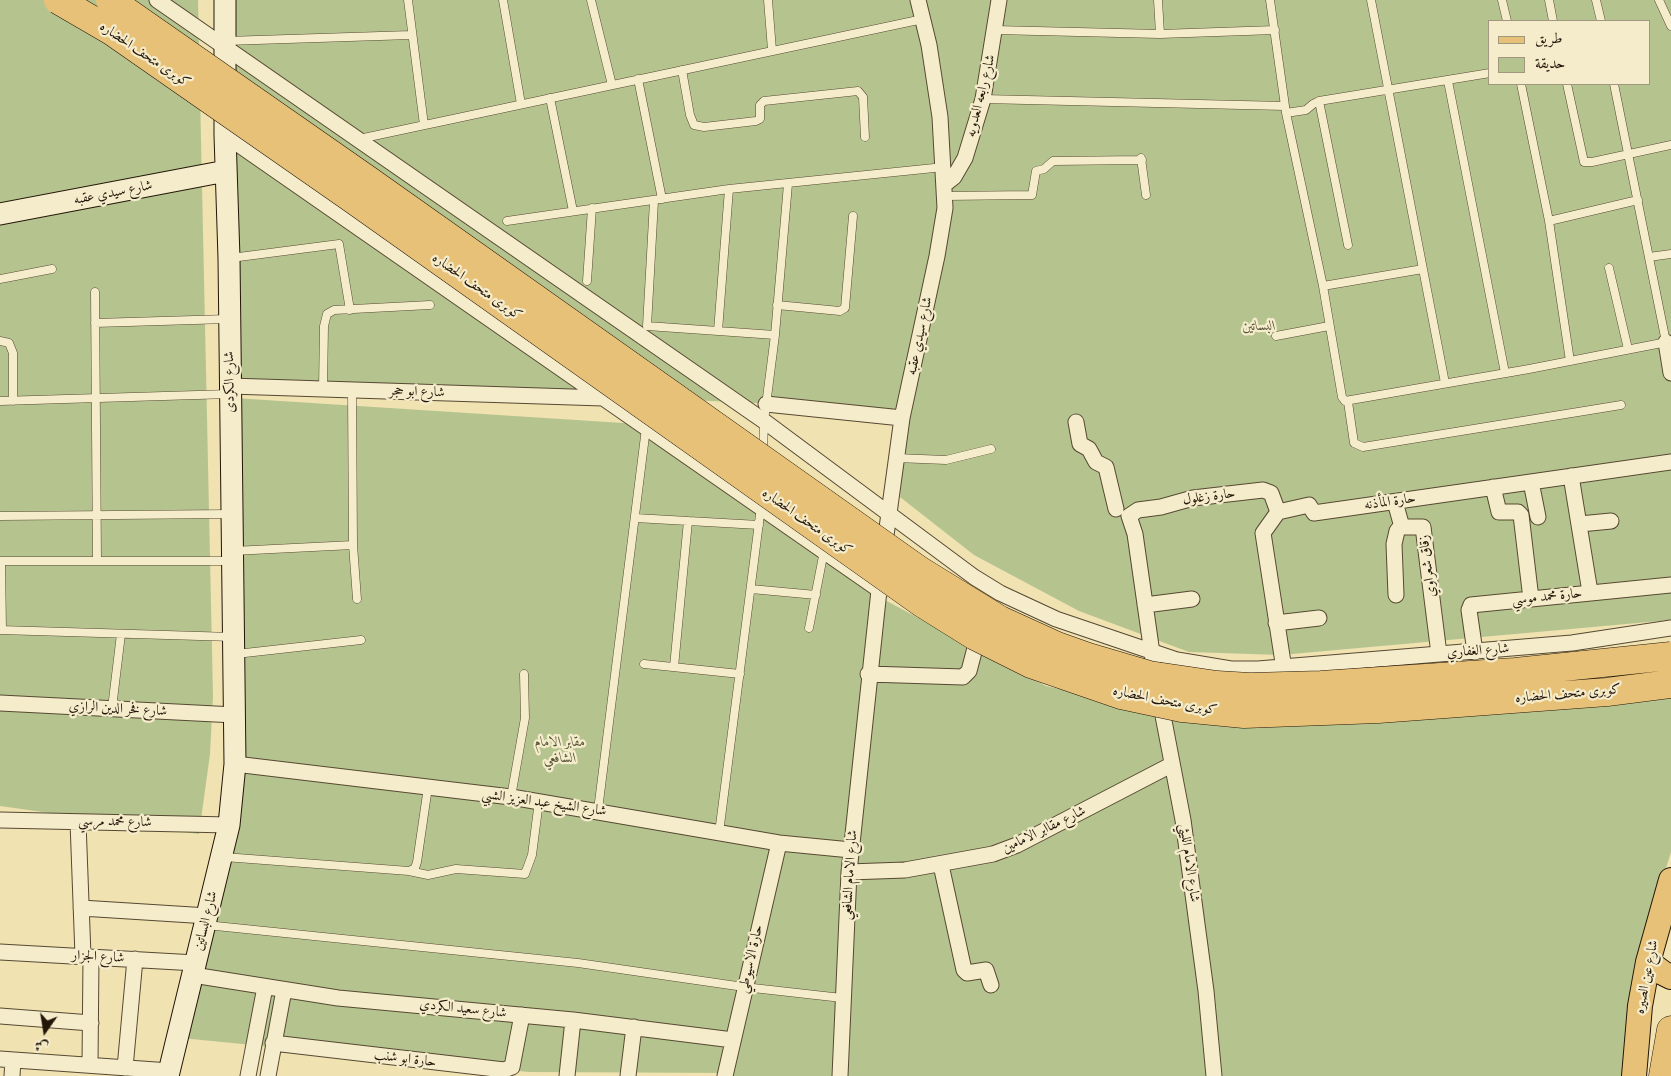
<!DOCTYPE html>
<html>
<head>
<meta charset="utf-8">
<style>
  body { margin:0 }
  #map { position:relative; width:1671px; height:1076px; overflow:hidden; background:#f0e2b1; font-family:"IM FELL Great Primer",Amiri,serif }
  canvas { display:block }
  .legend { position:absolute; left:1488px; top:20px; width:162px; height:65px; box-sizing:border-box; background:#f5eccc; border:1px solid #a1967e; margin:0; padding:6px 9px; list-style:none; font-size:15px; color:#231608 }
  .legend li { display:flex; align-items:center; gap:10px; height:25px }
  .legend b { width:25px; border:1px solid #a1967e }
  .north { position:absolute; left:20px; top:1006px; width:50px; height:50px; -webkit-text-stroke:4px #f5eccc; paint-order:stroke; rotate:193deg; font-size:14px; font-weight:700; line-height:20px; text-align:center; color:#231608 }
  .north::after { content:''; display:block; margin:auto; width:18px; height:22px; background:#231608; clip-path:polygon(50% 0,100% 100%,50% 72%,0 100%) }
</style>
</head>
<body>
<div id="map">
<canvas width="1671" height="1076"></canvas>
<ul class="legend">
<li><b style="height:6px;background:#e8c178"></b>طريق</li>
<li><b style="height:14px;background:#b5c48f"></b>حديقة</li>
</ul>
<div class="north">ش</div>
</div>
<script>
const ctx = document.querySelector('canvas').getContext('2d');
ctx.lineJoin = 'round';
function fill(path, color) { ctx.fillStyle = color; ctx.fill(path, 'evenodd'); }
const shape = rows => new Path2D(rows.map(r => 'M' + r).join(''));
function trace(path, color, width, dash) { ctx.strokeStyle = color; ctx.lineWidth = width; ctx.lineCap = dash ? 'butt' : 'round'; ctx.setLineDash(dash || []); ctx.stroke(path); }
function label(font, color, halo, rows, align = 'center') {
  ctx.font = font + ' "IM FELL Great Primer",Amiri,serif'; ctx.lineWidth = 4.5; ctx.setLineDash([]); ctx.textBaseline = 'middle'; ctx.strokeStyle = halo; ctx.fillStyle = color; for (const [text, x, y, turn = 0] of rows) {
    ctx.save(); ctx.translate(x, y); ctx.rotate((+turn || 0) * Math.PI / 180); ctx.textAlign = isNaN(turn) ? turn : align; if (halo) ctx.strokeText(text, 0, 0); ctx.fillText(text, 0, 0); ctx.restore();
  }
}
fill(shape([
  [0,0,198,0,213,696,210,754,199,834,0,806],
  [230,0,1671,0,1671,620,1281,655,1189,652,1079,611,974,555,900,497,908,410,232,379],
  [1490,21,1650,21,1650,84,1490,84],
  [234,398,654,425,835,551,866,590,1046,686,1143,708,1671,696,1671,852,1640,952,1630,1076,732,1076,730,1073,529,1072,181,1038,233,818]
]), '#b5c48f');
const lane = shape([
  [408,0,424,125],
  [503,0,521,104],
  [591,0,612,85],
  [768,0,772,50],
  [1158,0,1160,34],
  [1270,0,1286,113,1323,286,1342,397,1345,401,1529,369,1667,342],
  [1371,0,1445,383],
  [1502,0,1507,21],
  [1549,0,1553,21],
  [1596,0,1601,21],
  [1659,0,1671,26],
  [995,30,1160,34,1275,30],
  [226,41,411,35],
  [682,70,690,115,694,125,704,127,756,121,760,119,760,105,764,101,858,91,863,97,865,137],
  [638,79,662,199],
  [1448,81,1505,373],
  [1521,84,1549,221,1570,361],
  [1567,84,1584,162,1592,162,1671,145],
  [1614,84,1666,342],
  [550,98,573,211],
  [983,99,1285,106],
  [1319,101,1348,245],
  [1286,113,1306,110,1313,104,1319,101,1490,73],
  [359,139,923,19],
  [1141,158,1146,195],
  [945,196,1032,195,1036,171,1044,169,1053,161,1142,160],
  [654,201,647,326,775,335],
  [507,221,729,189,944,167],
  [1549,221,1638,200],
  [1649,257,1671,254],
  [231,258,339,244,350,310],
  [1609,268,1628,349],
  [0,279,52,269],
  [587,281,592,208],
  [1323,286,1423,269],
  [95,292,97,561],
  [777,305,840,311,845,308,853,216],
  [95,323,228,319],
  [718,331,729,189],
  [1276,336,1329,326],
  [0,341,9,343,13,353,13,401],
  [323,389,324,326,327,314,334,310,430,305],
  [352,390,353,545,357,599],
  [0,401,230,394],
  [1348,402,1354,443,1363,447,1621,405],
  [763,453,764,421,775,335,788,184],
  [896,458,946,460,991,449],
  [0,516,230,514],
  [635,518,759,525],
  [233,551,353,545],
  [0,561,230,561],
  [1,561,2,630],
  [751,589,816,595],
  [809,628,824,551],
  [0,630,233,637],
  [236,654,361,640],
  [644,664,740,674],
  [674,667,688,521],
  [112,708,121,634],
  [511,797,525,718,524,674],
  [598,810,646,428],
  [719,833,761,507],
  [224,857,409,871,415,868,417,862,428,787],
  [409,871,428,875,456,869,525,874,532,855,539,801],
  [206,925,578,963,744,987,842,998]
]);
const street = shape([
  [157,0,764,421,974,577,1000,593,1056,619,1177,660,1231,669,1258,669,1572,643,1671,628],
  [225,135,881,591],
  [945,184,954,177,965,158,983,99,999,0],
  [1666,342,1671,373],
  [230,386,603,398],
  [766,404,902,418],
  [1076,422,1080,444,1089,449,1096,462,1106,467,1116,509],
  [1571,476,1590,592],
  [1531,482,1538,517],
  [1493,487,1499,512,1518,512,1521,515,1531,599],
  [1395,502,1402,527,1423,527,1439,654],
  [1580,524,1611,521],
  [884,550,902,418,937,256,945,208,940,117,929,45,918,0],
  [1396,595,1394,544,1397,531,1401,526],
  [1145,605,1192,599],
  [1276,623,1319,618],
  [1475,652,1469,610,1471,605,1671,585],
  [1153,660,1135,534,1129,516,1138,510,1161,507,1193,498,1263,490,1271,493,1278,512],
  [1284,669,1263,533,1278,512,1309,505,1314,513,1671,462],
  [868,674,963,677,969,671,975,648],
  [1160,700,1183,820,1206,991,1214,1076],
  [0,703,235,715],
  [235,764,511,797,779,843,851,850],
  [0,820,229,825],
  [78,822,83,956],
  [941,865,964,970,967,973,986,970,991,985],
  [849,872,905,870,993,854,1017,845,1171,765],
  [81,908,208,916],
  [0,952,196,963],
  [193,975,338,998,573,1020,733,1040],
  [0,1016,91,1023],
  [273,1043,504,1070,512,1067,522,1015],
  [0,1059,170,1071],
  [90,1065,91,957],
  [125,1068,135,959],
  [12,1076,13,1060],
  [248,1076,265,987],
  [268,1076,284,990],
  [567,1076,573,1020],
  [628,1076,634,1027],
  [725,1076,779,843],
  [840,1076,849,872,880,581]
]);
const secondary = shape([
  [0,214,226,171],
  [168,1076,229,825,235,764,229,258,225,135,225,0]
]);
const primary = shape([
  [1648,962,1663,973,1671,977],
  [1634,1076,1640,1006,1648,962,1671,880]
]);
const highway = shape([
  [1663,1076,1671,1030]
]);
trace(lane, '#564932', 9);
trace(street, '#564932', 17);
trace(secondary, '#231608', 23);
trace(primary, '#231608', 26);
trace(highway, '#231608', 29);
trace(lane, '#f5eccc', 8);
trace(street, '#f5eccc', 15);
trace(secondary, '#f5eccc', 21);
trace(primary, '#e8c178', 24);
trace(highway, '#e8c178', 28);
const highwayBridge = shape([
  [58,0,113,32,354,200,922,603,975,636,1031,664,1121,695,1182,708,1244,714,1378,709,1607,692,1671,684],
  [110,0,368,180,919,570,1000,620,1057,646,1088,657,1149,675,1217,685,1250,687,1321,685,1515,672,1671,656]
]);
trace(highwayBridge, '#231608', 29, []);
trace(highwayBridge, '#e8c178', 28);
label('14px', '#231608', '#f5eccc', [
  ["كوبرى متحف الحضاره",145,55,34],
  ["شارع رابعه العدويه",981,96,-76],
  ["شارع سيدي عقبه",113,193,-11],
  ["كوبرى متحف الحضاره",477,287,35],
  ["شارع سيدي عقبه",920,336,-78],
  ["شارع الكردى",230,382,-91],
  ["شارع ابو حجر",417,392,2],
  ["حارة زغلول",1209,497,-8],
  ["حارة المأذنه",1390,502,-8],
  ["كوبرى متحف الحضاره",807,522,35],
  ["زقاق شعراوي",1428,566,-97],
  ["حارة محمد موسي",1547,597,-6],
  ["شارع الغفاري",1478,651,-4],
  ["كوبرى متحف الحضاره",1568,694,-5],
  ["كوبرى متحف الحضاره",1165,701,11],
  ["شارع فخر الدين الرازي",118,709,3],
  ["شارع الشيخ عبد العزيز الشبي",544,803,8],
  ["شارع محمد مرسي",115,822,1],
  ["شارع مقاابر الامامين",1044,830,-26],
  ["شارع الامام الليثي",1189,863,82],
  ["شارع الامام الشافعي",850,875,-86],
  ["شارع البساتين",206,921,-76],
  ["شارع الجزار",98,957,3],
  ["حارة الاسيوطي",751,959,-77],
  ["شارع عين الصيره",1647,977,-79],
  ["شارع سعيد الكردي",463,1009,6],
  ["حارة ابو شنب",405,1059,7]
]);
label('italic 14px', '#565337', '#f5eccc', [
  ["البساتين",1259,327],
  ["مقابر الامام",560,743],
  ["الشافعي",560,759]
]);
</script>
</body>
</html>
